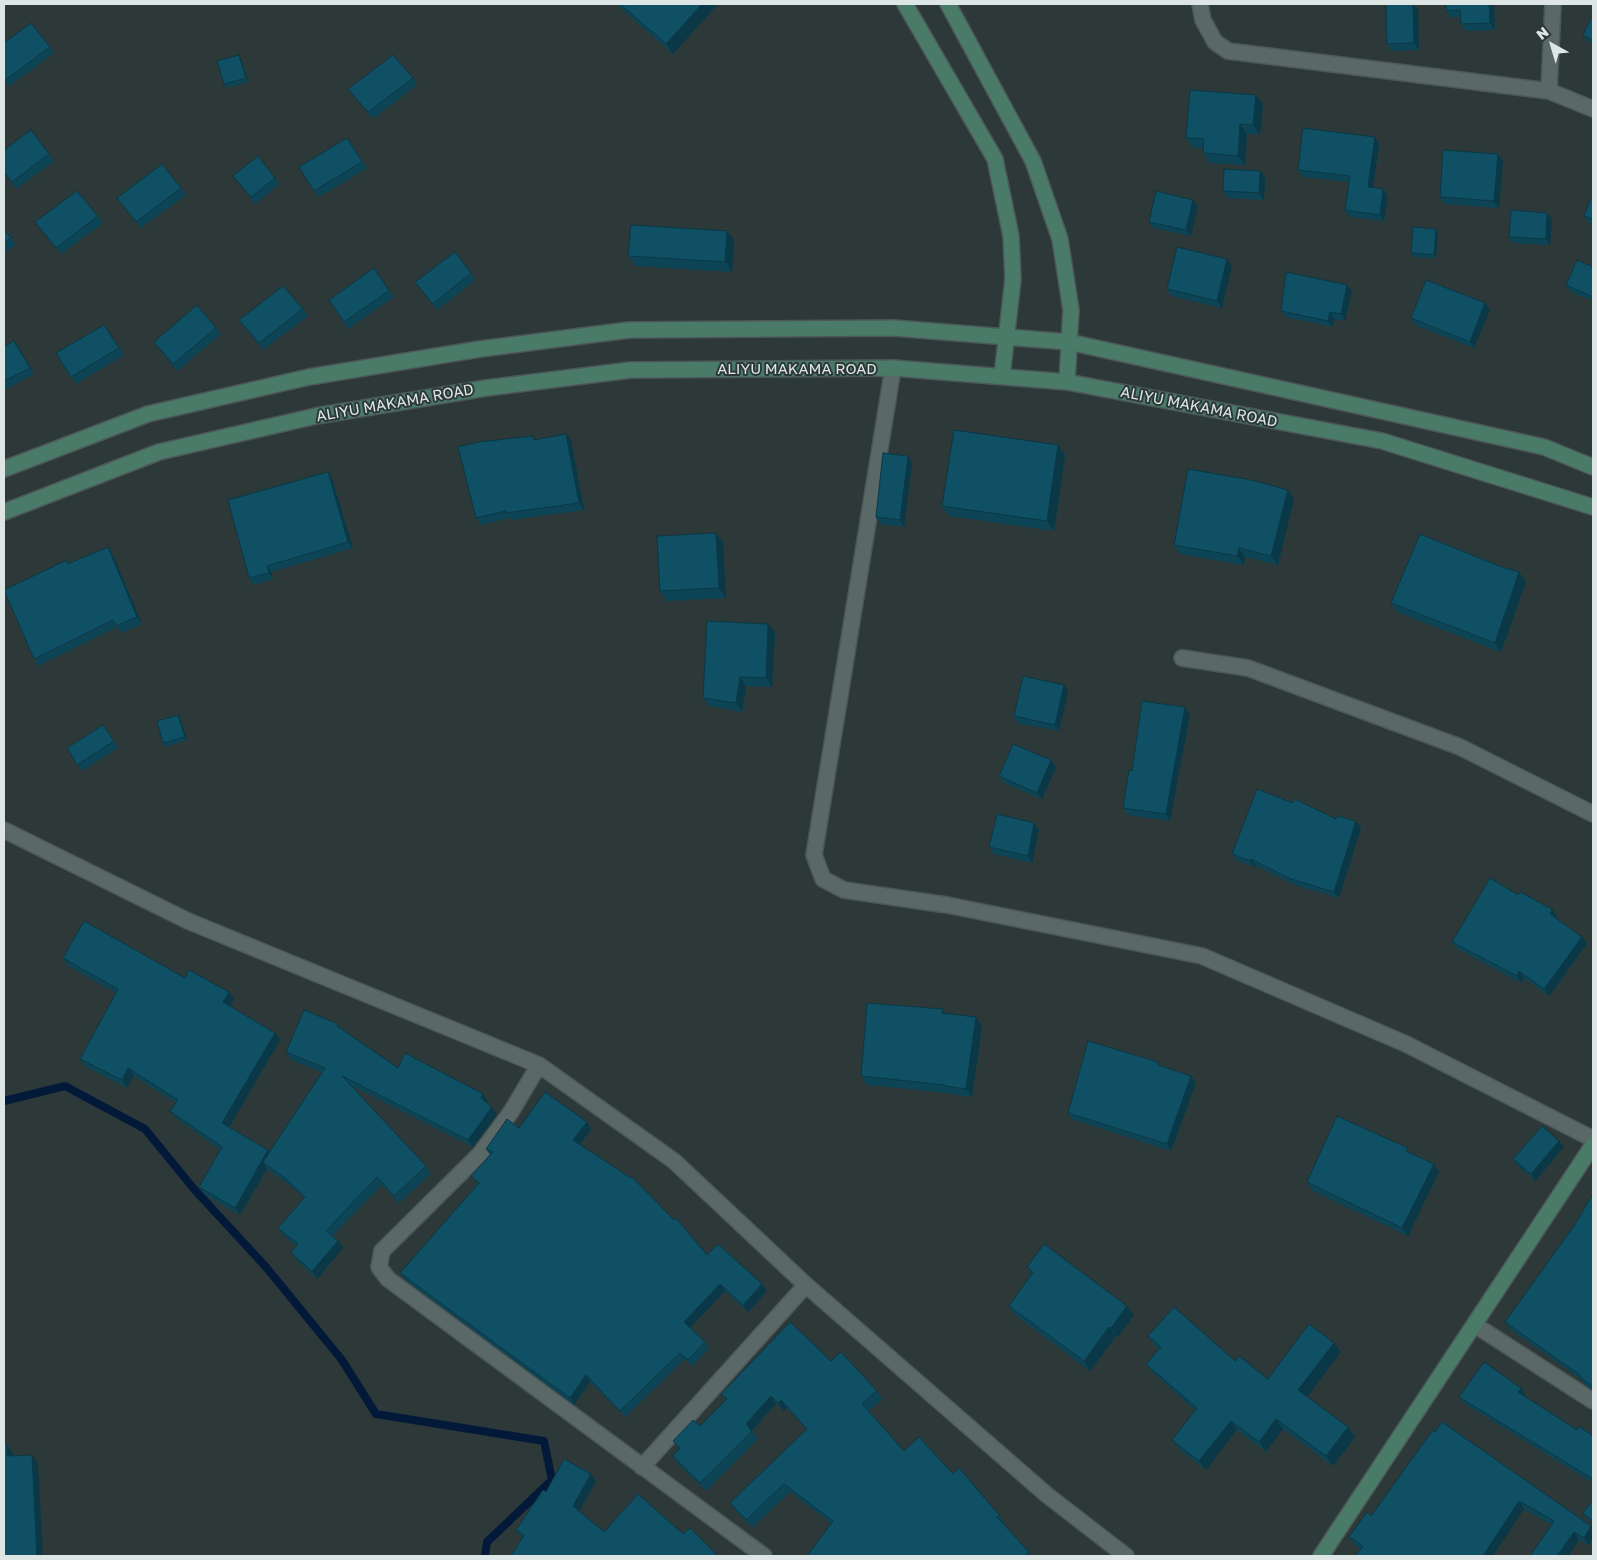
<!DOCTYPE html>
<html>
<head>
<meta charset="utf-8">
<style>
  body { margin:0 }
  #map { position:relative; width:1597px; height:1560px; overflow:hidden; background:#2c3938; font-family:"Golos Text",sans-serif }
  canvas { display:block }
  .frame { position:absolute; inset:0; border:5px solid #dee6e5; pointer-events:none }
  .north { position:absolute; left:1527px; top:20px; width:50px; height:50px; -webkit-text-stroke:4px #2c3938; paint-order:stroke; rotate:321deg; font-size:14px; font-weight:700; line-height:20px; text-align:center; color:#dee6e5 }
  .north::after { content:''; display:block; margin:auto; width:18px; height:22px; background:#dee6e5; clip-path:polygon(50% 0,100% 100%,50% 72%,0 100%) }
</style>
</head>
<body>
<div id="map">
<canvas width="1597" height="1560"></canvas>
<div class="frame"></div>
<div class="north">N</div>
</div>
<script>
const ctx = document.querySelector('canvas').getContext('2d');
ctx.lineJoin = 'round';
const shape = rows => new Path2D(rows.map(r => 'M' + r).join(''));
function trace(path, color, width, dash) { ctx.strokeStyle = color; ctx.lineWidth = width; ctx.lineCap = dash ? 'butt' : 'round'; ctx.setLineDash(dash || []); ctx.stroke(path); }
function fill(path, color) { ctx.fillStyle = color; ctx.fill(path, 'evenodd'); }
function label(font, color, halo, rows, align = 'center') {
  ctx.font = font + ' "Golos Text",sans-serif'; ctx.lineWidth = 4; ctx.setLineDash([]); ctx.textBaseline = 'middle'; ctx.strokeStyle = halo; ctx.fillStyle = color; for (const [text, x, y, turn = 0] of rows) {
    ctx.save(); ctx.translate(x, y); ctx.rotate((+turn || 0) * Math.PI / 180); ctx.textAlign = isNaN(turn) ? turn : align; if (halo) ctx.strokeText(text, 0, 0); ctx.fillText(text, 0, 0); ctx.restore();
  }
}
trace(shape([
  [4,1101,65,1086,145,1129,194,1189,266,1267,342,1360,376,1414,544,1441,552,1480,487,1542,485,1556]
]), '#03193a', 8);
const street = shape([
  [1200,4,1203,20,1215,42,1228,51,1549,91,1593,109],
  [1549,91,1553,4],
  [893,368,814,855,823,879,844,890,947,905,1202,956,1406,1044,1593,1139],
  [1182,658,1248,668,1460,747,1593,814],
  [4,830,188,921,539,1065,674,1161,806,1285,1047,1495,1126,1556],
  [539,1065,511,1112,480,1154,382,1251,379,1267,388,1279,764,1556],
  [1475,1325,1593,1401],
  [642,1467,806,1285]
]);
const secondary = shape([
  [905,4,995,159,1011,236,1013,279,1002,376],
  [948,4,1033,161,1060,239,1071,310,1067,382],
  [4,469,148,414,309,377,480,349,629,330,894,328,1069,342,1544,447,1593,467],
  [4,512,159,452,316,416,486,388,631,370,893,368,1067,382,1382,441,1593,507],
  [1321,1556,1593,1145]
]);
trace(street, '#4d5757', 18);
trace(secondary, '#4d5757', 18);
trace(street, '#5a6867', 15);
trace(secondary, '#4a7b69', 15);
fill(shape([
  [616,4,715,4,716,6,673,54],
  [1494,4,1495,30,1465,31,1461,24,1460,17,1450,17,1446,11],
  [1418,10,1419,50,1391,51,1387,44],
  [1593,14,1593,44,1587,41,1583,35],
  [4,43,50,47,54,53,9,86,4,80],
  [241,58,248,82,226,88,224,84],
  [413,78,417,85,373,119,348,89],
  [1263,104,1260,134,1247,134,1245,165,1210,163,1203,153,1203,148,1193,148,1186,138],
  [31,130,54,161,16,189,4,172],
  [1375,137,1379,144,1373,188,1383,189,1388,196,1384,221,1350,217,1345,210,1349,182,1303,177,1298,170],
  [347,138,367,168,319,197,299,167],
  [1498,154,1503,161,1499,208,1444,204,1440,197],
  [233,176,275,178,280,184,255,204],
  [1265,177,1264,200,1227,198,1223,191],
  [181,188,186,195,141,228,117,198],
  [1593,193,1593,226,1591,225,1584,216],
  [1193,200,1198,206,1191,236,1154,228,1149,222],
  [1547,213,1552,219,1550,245,1514,243,1509,237],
  [98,216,103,223,61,254,35,222],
  [4,229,16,244,4,254],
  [1436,229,1438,232,1436,258,1414,257,1411,253],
  [727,231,734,240,732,272,635,266,628,256],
  [1232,266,1222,308,1171,296,1167,289],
  [1593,267,1593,301,1571,292,1566,285],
  [374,268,394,297,348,329,329,300],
  [471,273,475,280,437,310,415,282],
  [1347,285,1352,291,1345,321,1334,319,1332,327,1286,317,1281,311],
  [1485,303,1490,310,1474,348,1415,325,1411,318],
  [303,309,308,316,263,350,239,320],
  [104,325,124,355,76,384,56,353],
  [216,328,221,334,177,371,154,342],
  [4,347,19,348,34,374,4,390],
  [566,434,571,440,584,510,511,520,509,518,481,525,476,518,533,436,535,440],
  [1065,455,1054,531,949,516,942,506],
  [908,456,912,463,904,527,880,524,876,517],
  [328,472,332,479,353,548,271,572,273,579,254,585,249,578],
  [1294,499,1278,565,1245,557,1244,565,1180,554,1174,545],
  [716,533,723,543,726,598,666,601,660,591],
  [108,547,112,553,142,624,121,633,117,627,38,666,34,659,67,560,69,563],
  [1499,566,1519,572,1526,582,1501,652,1397,612,1391,603],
  [768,624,775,632,772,687,746,686,742,712,709,706,703,698],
  [1068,691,1059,731,1018,723,1014,716],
  [1190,714,1170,821,1128,815,1123,808,1132,771],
  [180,718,187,740,166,747,163,743],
  [103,725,118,748,82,771,67,748],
  [1051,760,1056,767,1042,799,1004,783,999,776],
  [1293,803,1361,828,1339,898,1295,885,1256,866,1255,867,1236,860,1232,854],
  [1034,823,1039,830,1032,863,994,854,989,847],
  [1518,895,1552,909,1557,916,1555,918,1582,937,1587,944,1549,996,1524,978,1521,983,1456,948,1452,942],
  [63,958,185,978,234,999,230,1006,280,1040,229,1128,268,1150,269,1152,322,1072,291,1060,286,1052,342,1029,398,1068,488,1101,487,1103,497,1115,473,1147,350,1085,426,1166,431,1174,399,1203,382,1185,332,1236,338,1241,343,1248,317,1279,296,1260,291,1253,297,1246,283,1235,278,1228,304,1198,291,1186,267,1169,240,1215,204,1194,199,1187,221,1150,176,1118,170,1111,176,1103,134,1076,127,1088,85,1066,80,1059,116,993,68,966],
  [946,1013,976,1017,982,1026,972,1097,951,1094,949,1093,867,1085,861,1076],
  [1161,1066,1191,1076,1196,1083,1171,1151,1072,1119,1068,1113],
  [587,1122,591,1129,580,1144,707,1255,767,1291,748,1312,725,1291,690,1327,705,1342,709,1349,692,1366,685,1359,625,1417,590,1382,574,1405,405,1280,400,1273,478,1184,471,1176,490,1155,486,1149,519,1128],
  [1564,1147,1535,1181,1518,1166,1513,1159],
  [1412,1154,1439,1172,1408,1236,1313,1191,1307,1182],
  [1593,1194,1593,1391,1585,1385,1581,1379,1511,1330,1505,1322,1574,1226],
  [1027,1267,1134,1315,1118,1337,1116,1336,1090,1371,1015,1315,1009,1306,1031,1274],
  [1148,1336,1235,1361,1268,1379,1334,1343,1341,1352,1307,1397,1348,1427,1355,1437,1333,1466,1283,1429,1266,1452,1237,1430,1206,1470,1179,1449,1172,1440,1196,1411,1153,1373,1146,1364,1159,1349,1155,1346],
  [831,1361,877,1391,882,1399,869,1411,904,1451,953,1474,999,1515,1005,1523,1003,1524,1029,1552,1032,1556,807,1556,831,1523,790,1492,752,1528,735,1510,730,1503,807,1430,787,1408,784,1411,776,1404,752,1431,758,1439,706,1491,678,1464,673,1456,679,1450,673,1441,700,1426,726,1401,721,1394],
  [1521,1388,1526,1396,1525,1397,1577,1430,1593,1436,1593,1483,1465,1404,1459,1397],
  [1433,1430,1591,1526,1593,1528,1593,1538,1589,1545,1579,1540,1568,1556,1530,1556,1552,1525,1524,1509,1361,1549,1355,1545,1349,1537,1371,1516],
  [596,1481,579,1511,604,1532,683,1534,718,1556,523,1538,521,1537,516,1530,546,1492],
  [1593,1500,1593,1524,1588,1520,1583,1513]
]), '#0d4556');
fill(shape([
  [702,4,715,4,716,6,673,54,666,44],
  [1413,4,1418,10,1419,50,1414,43],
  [1489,4,1494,4,1495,30,1490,23],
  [239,55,241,58,248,82,246,78],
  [1256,95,1263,104,1260,134,1253,125],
  [1240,124,1247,134,1245,165,1238,156],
  [1375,137,1379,144,1372,194,1368,187],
  [1498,154,1503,161,1499,208,1494,201],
  [1260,171,1265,177,1264,200,1259,193],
  [1383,189,1388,196,1384,221,1380,215],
  [1193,200,1198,206,1191,236,1186,230],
  [1547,213,1552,219,1550,245,1546,239],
  [1436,229,1438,232,1436,258,1434,255],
  [727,231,734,240,732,272,725,262],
  [1227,259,1232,266,1222,308,1217,301],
  [1347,285,1352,291,1345,321,1341,314],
  [1485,303,1490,310,1474,348,1470,342],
  [1330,312,1334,319,1332,327,1328,321],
  [14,341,19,348,34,374,30,368],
  [566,434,571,440,584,510,579,503],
  [1058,445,1065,455,1054,531,1047,521],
  [908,456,912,463,904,527,900,520],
  [328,472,332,479,353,548,348,542],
  [1288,490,1294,499,1278,565,1271,556],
  [716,533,723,543,726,598,719,588],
  [108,547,112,553,142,624,137,617],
  [1239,548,1245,557,1244,565,1237,556],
  [267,566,271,572,273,579,269,573],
  [1519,572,1526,582,1501,652,1495,643],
  [768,624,775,632,772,687,766,678],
  [740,677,746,686,742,712,736,703],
  [1064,685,1068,691,1059,731,1055,725],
  [1185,707,1190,714,1170,821,1166,814],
  [178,715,180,718,187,740,185,737],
  [1051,760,1056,767,1042,799,1037,793],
  [1356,821,1361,828,1339,898,1334,892],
  [1034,823,1039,830,1032,863,1028,856],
  [1251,859,1256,866,1255,867,1250,861],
  [1552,909,1557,916,1554,920,1550,914],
  [1582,937,1587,944,1549,996,1544,989],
  [1519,971,1524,978,1521,983,1517,976],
  [229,992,234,999,228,1010,223,1002],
  [976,1017,982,1026,972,1097,966,1089],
  [275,1033,280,1040,227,1131,222,1123],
  [128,1068,134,1076,127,1088,122,1080],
  [1191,1076,1196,1083,1171,1151,1167,1144],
  [483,1094,488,1101,486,1105,481,1098],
  [492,1107,497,1115,473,1147,468,1140],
  [587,1122,591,1129,578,1147,573,1140],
  [1559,1141,1564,1147,1535,1181,1531,1174],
  [268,1150,273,1158,263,1162,267,1169,240,1215,235,1208],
  [1434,1164,1439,1172,1408,1236,1402,1228],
  [338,1241,343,1248,317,1279,312,1271],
  [720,1284,725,1291,689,1329,684,1322],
  [762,1284,767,1291,748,1312,743,1305],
  [1127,1306,1134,1315,1118,1337,1111,1328],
  [1109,1327,1116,1336,1090,1371,1084,1361],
  [1334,1343,1341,1352,1305,1400,1298,1390],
  [586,1375,590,1382,574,1405,570,1398],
  [1521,1388,1526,1396,1523,1400,1518,1392],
  [771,1396,776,1404,751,1431,746,1424],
  [781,1400,787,1408,784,1411,778,1403],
  [1276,1419,1283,1429,1266,1452,1259,1442],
  [1231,1421,1237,1430,1206,1470,1199,1461],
  [1348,1427,1355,1437,1333,1466,1326,1456],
  [7,1445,13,1454,13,1465,7,1456],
  [32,1455,38,1464,43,1556,37,1556],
  [591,1474,596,1481,578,1513,573,1506],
  [1519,1501,1524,1509,1493,1556,1483,1556],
  [1591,1526,1593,1528,1593,1538,1589,1545,1584,1538],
  [1574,1532,1579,1540,1568,1556,1557,1556]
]), '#0a3846');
const building = shape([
  [620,4,702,4,666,44,620,4],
  [1386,4,1413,4,1414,43,1387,44,1386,4],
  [1446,4,1489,4,1490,23,1461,24,1460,10,1446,11,1446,4],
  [1593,14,1593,40,1583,35,1593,14],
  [31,23,50,47,5,80,4,79,4,43,31,23],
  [239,55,246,78,224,84,217,61,239,55],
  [393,55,413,78,368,112,348,89,393,55],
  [1190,90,1256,95,1253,125,1240,124,1238,156,1203,153,1204,139,1186,138,1190,90],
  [1303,128,1375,137,1368,187,1383,189,1380,215,1345,210,1350,176,1298,170,1303,128],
  [31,130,49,154,12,182,4,172,4,150,31,130],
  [347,138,362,162,314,191,299,167,347,138],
  [1443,150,1498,154,1494,201,1440,197,1443,150],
  [258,156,275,178,251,197,233,176,258,156],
  [162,164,181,188,136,222,117,198,162,164],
  [1224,169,1260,171,1259,193,1223,191,1224,169],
  [77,191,98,216,56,248,35,222,77,191],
  [1156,191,1193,200,1186,230,1149,222,1156,191],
  [1593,193,1593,219,1584,216,1593,193],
  [1511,210,1547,213,1546,239,1509,237,1511,210],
  [631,225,727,231,725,262,628,256,631,225],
  [1413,227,1436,229,1434,255,1411,253,1413,227],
  [4,229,11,238,4,243,4,229],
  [1177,247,1227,259,1217,301,1167,289,1177,247],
  [455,252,471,273,433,304,415,282,455,252],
  [1577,260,1593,267,1593,297,1566,285,1577,260],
  [374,268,389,291,344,322,329,300,374,268],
  [1286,272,1347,285,1341,314,1330,312,1328,321,1281,311,1286,272],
  [1426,280,1485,303,1470,342,1411,318,1426,280],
  [283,286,303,309,259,343,239,320,283,286],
  [197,305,216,328,173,364,154,342,197,305],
  [104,325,119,348,71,377,56,353,104,325],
  [14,341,30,368,4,381,4,347,14,341],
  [954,430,1058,445,1047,521,942,506,954,430],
  [566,434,579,503,506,513,506,511,476,518,458,447,479,442,533,436,534,440,566,434],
  [883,453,908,456,900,520,876,517,883,453],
  [1188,469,1251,480,1288,490,1271,556,1239,548,1237,556,1174,545,1188,469],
  [328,472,348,542,267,566,269,573,249,578,228,500,328,472],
  [716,533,719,588,660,591,657,536,716,533],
  [1420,534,1499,566,1519,572,1495,643,1391,603,1420,534],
  [108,547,137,617,116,626,113,620,34,659,4,590,67,560,68,564,108,547],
  [707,621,768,624,766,678,740,677,736,703,703,698,707,621],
  [1023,676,1064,685,1055,725,1014,716,1023,676],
  [1142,701,1185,707,1166,814,1123,808,1129,770,1132,771,1142,701],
  [178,715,185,737,163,743,157,721,178,715],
  [103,725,114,741,77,765,67,748,103,725],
  [1013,744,1051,760,1037,793,999,776,1013,744],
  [1257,789,1293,803,1295,799,1336,819,1337,816,1356,821,1334,892,1291,879,1251,859,1250,861,1232,854,1257,789],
  [997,814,1034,823,1028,856,989,847,997,814],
  [1490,878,1518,895,1520,892,1552,909,1550,914,1582,937,1544,989,1519,971,1517,976,1452,942,1490,878],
  [84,921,185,978,189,970,229,992,223,1002,275,1033,222,1123,268,1150,235,1208,199,1187,222,1147,170,1111,178,1100,128,1068,122,1080,80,1059,118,989,63,958,84,921],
  [867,1003,943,1009,942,1013,976,1017,966,1089,945,1086,945,1085,861,1076,867,1003],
  [304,1010,338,1024,337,1026,398,1068,405,1053,483,1094,481,1098,492,1107,468,1140,342,1076,426,1166,394,1196,377,1177,326,1231,338,1241,312,1271,291,1253,298,1244,278,1228,305,1197,286,1179,263,1162,325,1068,286,1052,304,1010],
  [1088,1041,1158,1062,1158,1065,1191,1076,1167,1144,1068,1113,1088,1041],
  [545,1092,587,1122,573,1140,631,1178,632,1177,674,1220,676,1218,707,1255,718,1244,762,1284,743,1305,720,1284,684,1322,705,1342,688,1360,680,1353,620,1411,586,1375,570,1398,400,1273,479,1183,471,1176,493,1152,486,1149,507,1119,519,1128,545,1092],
  [1337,1116,1408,1148,1406,1151,1434,1164,1402,1228,1307,1182,1337,1116],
  [1542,1126,1559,1141,1531,1174,1513,1159,1542,1126],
  [1593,1194,1593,1387,1579,1376,1580,1375,1505,1322,1574,1226,1593,1194],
  [1044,1244,1127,1306,1111,1328,1109,1327,1084,1361,1009,1306,1033,1272,1027,1267,1044,1244],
  [1174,1307,1235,1361,1239,1356,1268,1379,1309,1324,1334,1343,1298,1390,1348,1427,1326,1456,1276,1419,1259,1442,1231,1421,1199,1461,1172,1440,1197,1408,1146,1364,1161,1347,1148,1336,1174,1307],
  [790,1322,831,1361,841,1352,877,1391,862,1404,904,1451,919,1437,953,1474,959,1468,999,1515,997,1517,1029,1552,1026,1554,1028,1556,807,1556,833,1521,784,1484,746,1520,730,1503,807,1429,781,1400,778,1403,771,1396,746,1424,752,1431,700,1483,673,1456,680,1448,673,1441,693,1420,700,1426,727,1399,721,1394,790,1322],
  [1484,1362,1521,1388,1518,1392,1577,1430,1579,1426,1593,1436,1593,1479,1459,1397,1484,1362],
  [1442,1422,1591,1526,1584,1538,1574,1532,1557,1556,1530,1556,1554,1521,1519,1501,1483,1556,1355,1556,1363,1546,1349,1537,1367,1512,1371,1516,1433,1430,1435,1432,1442,1422],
  [4,1444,7,1445,7,1456,32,1455,37,1556,4,1556,4,1444],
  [564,1459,591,1474,573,1506,604,1532,638,1494,683,1534,690,1528,718,1556,511,1556,524,1535,516,1530,543,1490,546,1492,564,1459],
  [1593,1500,1593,1521,1583,1513,1593,1500]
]);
fill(building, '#0f5064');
trace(building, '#0a3846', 1);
label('15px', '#dee6e5', '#2c3938', [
  ["ALIYU MAKAMA ROAD",797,369],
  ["ALIYU MAKAMA ROAD",395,403,-10],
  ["ALIYU MAKAMA ROAD",1199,407,11]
]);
</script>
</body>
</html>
